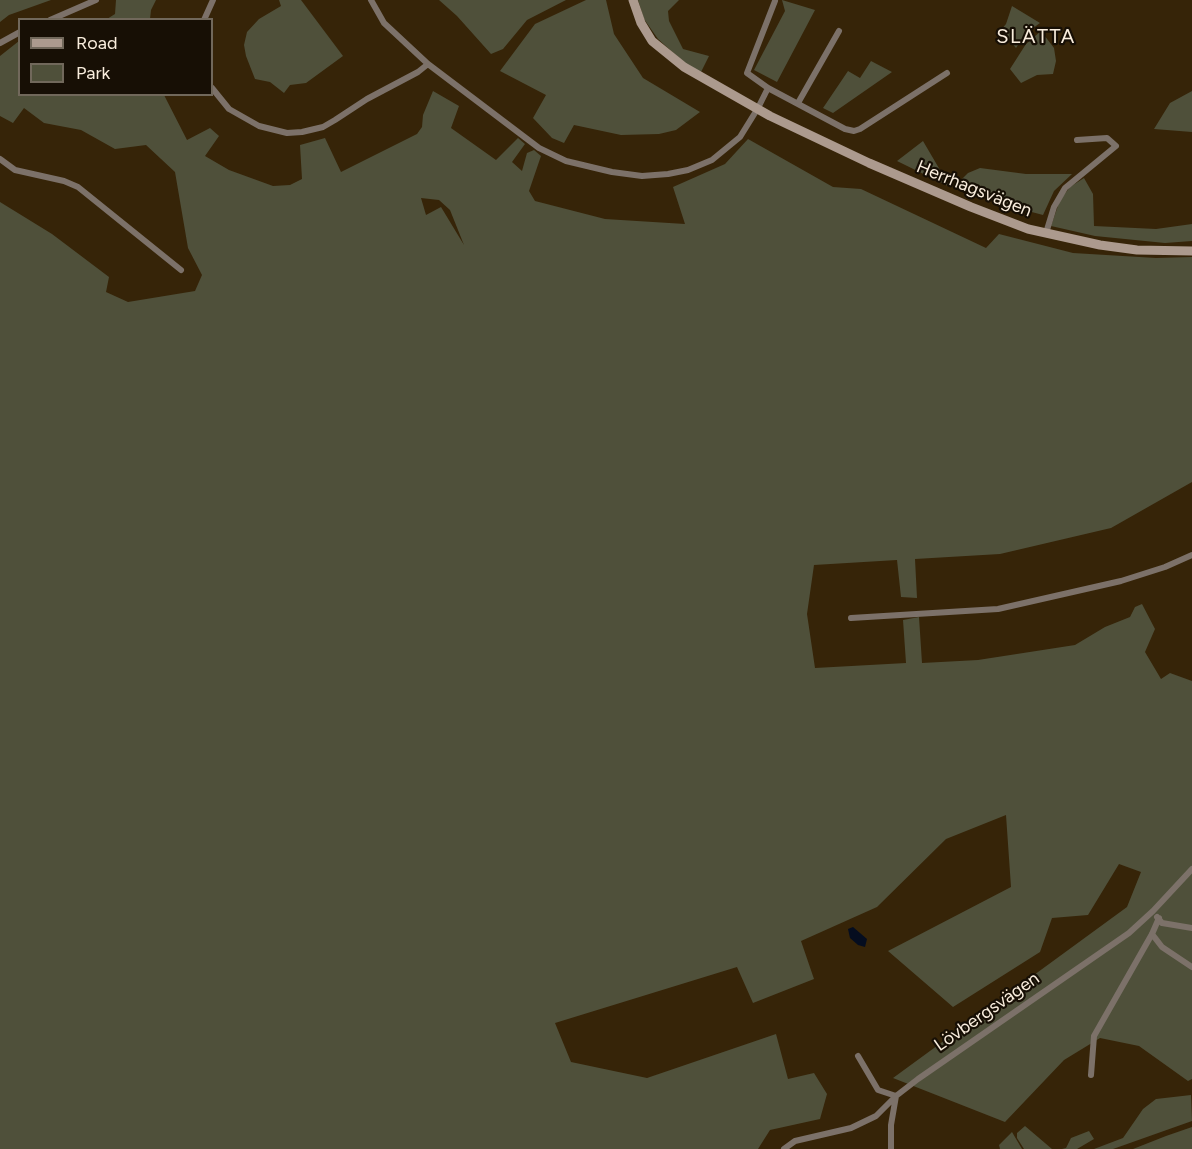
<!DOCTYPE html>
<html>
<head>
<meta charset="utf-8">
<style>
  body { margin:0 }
  #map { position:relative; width:1192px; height:1149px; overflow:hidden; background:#362408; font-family:Figtree,sans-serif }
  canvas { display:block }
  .legend { position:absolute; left:18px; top:18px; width:195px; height:78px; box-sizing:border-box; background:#170f05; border:2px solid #71685b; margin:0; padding:8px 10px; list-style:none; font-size:18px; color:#f9eddd }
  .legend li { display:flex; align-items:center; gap:12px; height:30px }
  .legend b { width:30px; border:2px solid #71685b }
</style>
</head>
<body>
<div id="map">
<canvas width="1192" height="1149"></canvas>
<ul class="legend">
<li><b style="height:8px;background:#ac9a8e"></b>Road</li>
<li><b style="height:16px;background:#4f503a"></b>Park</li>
</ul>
</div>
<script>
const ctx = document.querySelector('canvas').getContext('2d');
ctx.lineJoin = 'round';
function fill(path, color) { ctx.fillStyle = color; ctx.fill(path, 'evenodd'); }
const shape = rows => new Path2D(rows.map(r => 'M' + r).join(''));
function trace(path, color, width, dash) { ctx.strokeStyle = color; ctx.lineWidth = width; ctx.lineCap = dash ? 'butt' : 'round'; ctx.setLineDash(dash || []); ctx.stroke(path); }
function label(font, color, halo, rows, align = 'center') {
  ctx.font = font + ' Figtree,sans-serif'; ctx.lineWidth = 4.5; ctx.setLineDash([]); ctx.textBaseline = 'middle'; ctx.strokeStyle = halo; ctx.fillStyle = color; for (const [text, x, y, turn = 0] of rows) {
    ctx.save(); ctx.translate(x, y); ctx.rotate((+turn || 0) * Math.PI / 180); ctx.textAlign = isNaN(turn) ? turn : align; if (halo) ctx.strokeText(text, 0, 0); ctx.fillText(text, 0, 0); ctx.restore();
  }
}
fill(shape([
  [0,0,51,0,9,15,0,22],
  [116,0,156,0,151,10,150,19,107,19,115,14],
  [279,0,301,0,343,56,306,83,290,85,284,93,270,82,255,79,246,56,244,45,247,32,259,19,281,6],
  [439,0,566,0,527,20,503,49,491,54,457,16],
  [586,0,606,0,614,34,643,78,700,112,676,130,659,134,621,135,574,125,564,143,552,138,533,118,546,95,500,71,535,24],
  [638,0,679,0,668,11,669,21,683,49,709,56,700,74,688,66,658,39,644,19],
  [782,0,815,10,777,82,754,70,785,11],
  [1012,6,1040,23,1026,33,1016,48,1001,30,1006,24],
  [1041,31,1054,48,1056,61,1053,74,1037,75,1021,83,1010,69,1026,44],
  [19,41,20,94,164,95,187,140,210,128,219,136,205,156,229,170,273,186,290,185,302,179,300,145,325,138,341,172,417,134,422,127,423,115,433,91,459,106,451,128,496,160,518,138,525,144,512,162,522,171,527,153,534,150,541,156,529,191,535,201,605,219,685,224,673,187,725,164,748,139,833,187,861,189,986,248,999,234,1073,253,1156,258,1192,257,1192,482,1111,528,1000,554,915,559,917,598,901,597,897,560,814,565,807,614,815,668,906,663,903,620,919,617,922,663,978,660,1075,645,1105,627,1130,617,1135,607,1142,604,1155,629,1145,652,1161,679,1170,673,1192,681,1192,1079,1188,1081,1139,1046,1100,1038,1064,1060,1005,1122,893,1078,1127,907,1141,872,1119,864,1088,915,1052,918,1040,952,953,1007,888,951,1011,887,1006,815,946,839,877,907,801,941,814,979,753,1003,737,967,555,1023,571,1062,647,1078,776,1034,788,1079,814,1073,827,1094,820,1119,770,1130,758,1149,0,1149,0,202,52,234,109,277,106,292,128,302,195,291,202,275,188,248,175,172,146,145,115,149,81,130,44,123,24,108,13,123,0,116,0,56],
  [421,198,439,200,450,210,464,245,441,207,426,215],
  [871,61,892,72,833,113,823,108,848,71,860,78],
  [1192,91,1192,132,1154,129,1170,103],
  [923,141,950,187,897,161],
  [980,168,1026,174,1072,174,1054,191,1043,215,1013,207,960,181,968,173],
  [1084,178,1093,194,1094,226,1156,229,1192,224,1192,241,1165,243,1095,236,1051,226,1060,200,1070,187],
  [1191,1095,1192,1121,1113,1149,1094,1149,1123,1138,1143,1109,1156,1099],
  [1025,1126,1052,1149,1024,1149,1017,1138,1017,1133],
  [1192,1127,1192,1149,1133,1149,1166,1136],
  [1089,1131,1094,1139,1077,1149,1062,1149,1066,1148,1071,1138],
  [1012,1132,1022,1149,1000,1149,999,1145]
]), '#4f503a');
fill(shape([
  [853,927,867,939,865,947,858,945,850,938,848,929]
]), '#050d1f');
trace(shape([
  [371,0,384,23,428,64,539,148,566,161,612,172,642,176,668,174,688,170,712,160,740,137,758,108,768,88],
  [775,1,747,73,768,88,845,129,854,131,860,129,947,73],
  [50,20,96,0],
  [204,20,213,0],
  [0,43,20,32],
  [212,88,229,109,259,126,287,133,302,132,323,127,335,120,367,99,418,72,428,64],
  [798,103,839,31],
  [0,159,15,170,64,181,78,187,181,270],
  [1046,233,1054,207,1065,188,1116,146,1107,138,1077,140],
  [851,618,998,609,1121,581,1165,567,1192,555],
  [1157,917,1162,923,1192,928],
  [1152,934,1162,947,1192,967],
  [858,1056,878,1090,896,1096,891,1125,891,1149],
  [1091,1075,1094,1036,1152,934,1159,918],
  [784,1149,795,1141,851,1128,876,1116,896,1096,918,1079,1129,933,1153,911,1192,869]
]), '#7c7169', 6);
trace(shape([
  [633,0,641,23,652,41,684,67,770,116,869,163,971,207,1028,229,1100,245,1137,250,1192,251]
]), '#ac9a8e', 9);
label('18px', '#f9eddd', '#170f05', [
  ["Herrhagsvägen",974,189,22],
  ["Lövbergsvägen",987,1012,-35]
]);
ctx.letterSpacing = '1.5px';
label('20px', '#f9eddd', '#170f05', [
  ["SLÄTTA",1036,37]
]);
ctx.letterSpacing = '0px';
</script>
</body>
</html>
